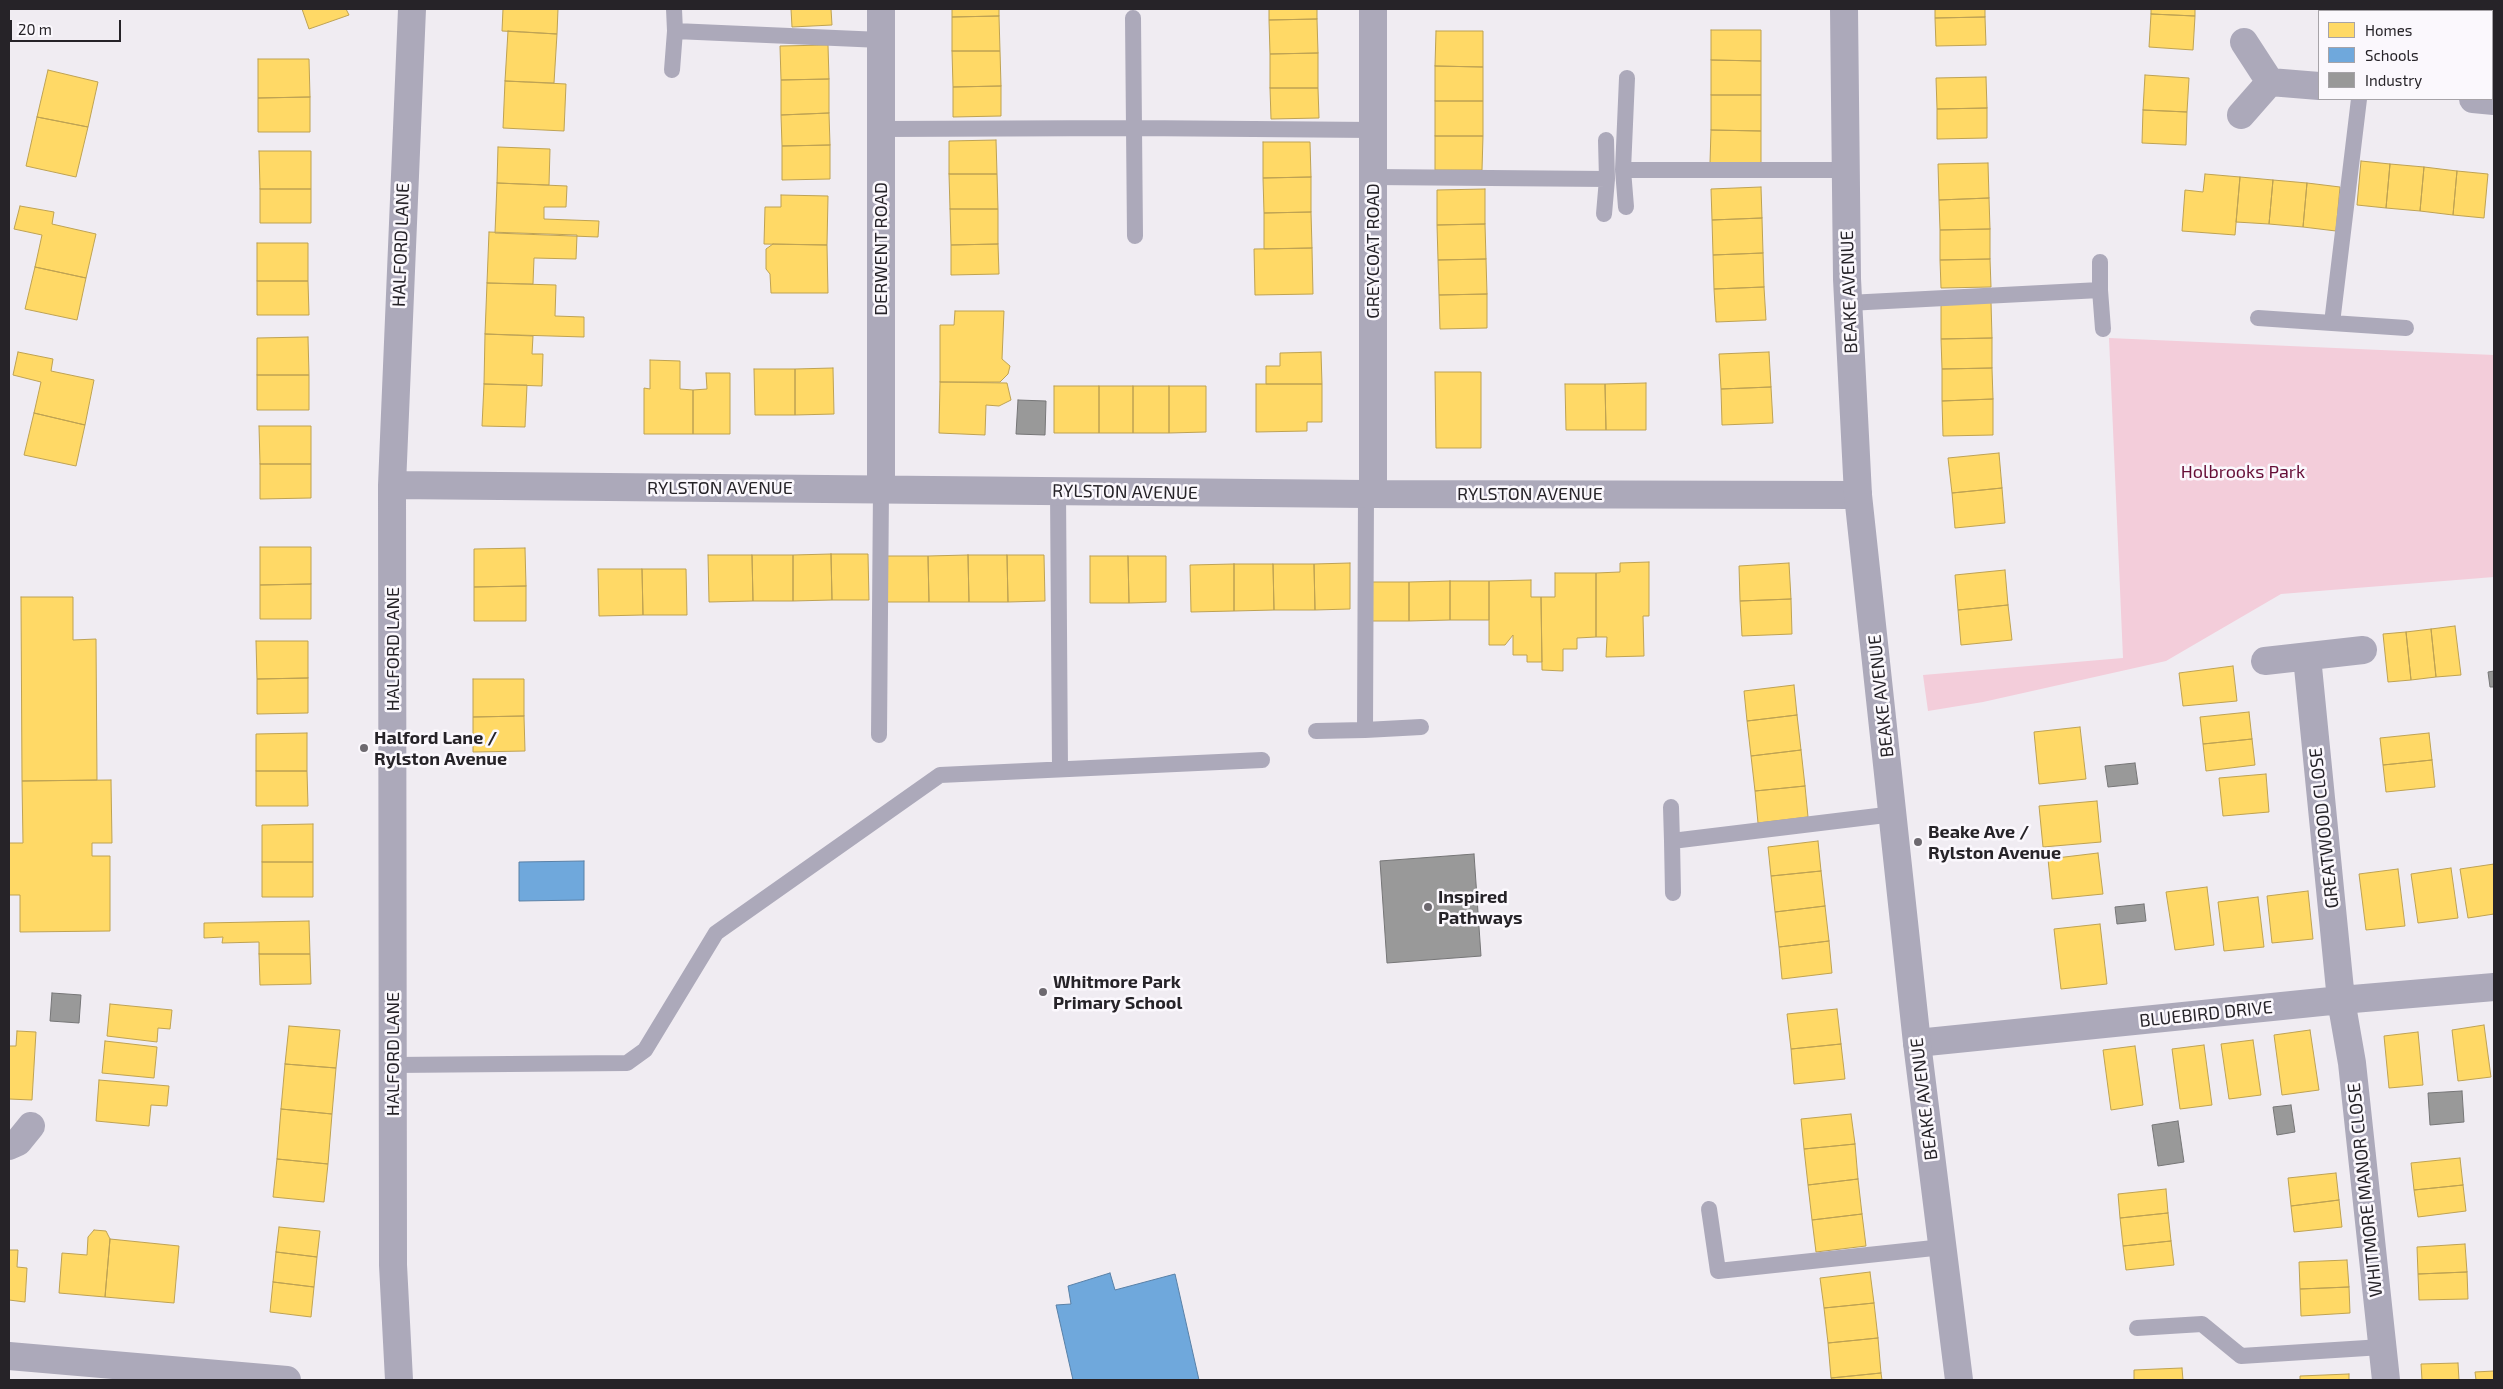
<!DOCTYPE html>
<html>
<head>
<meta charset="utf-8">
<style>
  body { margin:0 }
  #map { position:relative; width:2503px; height:1389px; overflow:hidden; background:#f0ecf2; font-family:"Exo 2",sans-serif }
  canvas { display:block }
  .frame { position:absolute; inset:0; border:10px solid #262328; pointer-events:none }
  .legend { position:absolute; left:2318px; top:10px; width:175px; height:90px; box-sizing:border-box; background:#fbf8fd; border:1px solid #a6a3a8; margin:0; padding:6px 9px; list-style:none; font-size:15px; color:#262328 }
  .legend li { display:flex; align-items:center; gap:10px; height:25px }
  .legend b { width:25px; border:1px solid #a6a3a8 }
  .scale { position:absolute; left:10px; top:20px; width:111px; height:22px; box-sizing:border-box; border:2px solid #262328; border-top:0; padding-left:6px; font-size:15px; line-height:18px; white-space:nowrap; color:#262328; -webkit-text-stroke:4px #fbf8fd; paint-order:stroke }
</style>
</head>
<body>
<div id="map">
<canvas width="2503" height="1389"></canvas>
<div class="frame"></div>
<ul class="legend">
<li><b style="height:14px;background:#ffd966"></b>Homes</li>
<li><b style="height:14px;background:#6fa8dc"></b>Schools</li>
<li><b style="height:14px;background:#999"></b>Industry</li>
</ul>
<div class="scale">20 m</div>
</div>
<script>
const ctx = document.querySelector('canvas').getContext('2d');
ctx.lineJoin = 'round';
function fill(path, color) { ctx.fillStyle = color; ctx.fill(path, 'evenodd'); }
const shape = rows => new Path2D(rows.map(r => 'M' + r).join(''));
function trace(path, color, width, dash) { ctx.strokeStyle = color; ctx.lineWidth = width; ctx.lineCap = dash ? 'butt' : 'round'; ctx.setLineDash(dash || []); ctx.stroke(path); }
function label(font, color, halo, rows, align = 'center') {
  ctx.font = font + ' "Exo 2",sans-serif'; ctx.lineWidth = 5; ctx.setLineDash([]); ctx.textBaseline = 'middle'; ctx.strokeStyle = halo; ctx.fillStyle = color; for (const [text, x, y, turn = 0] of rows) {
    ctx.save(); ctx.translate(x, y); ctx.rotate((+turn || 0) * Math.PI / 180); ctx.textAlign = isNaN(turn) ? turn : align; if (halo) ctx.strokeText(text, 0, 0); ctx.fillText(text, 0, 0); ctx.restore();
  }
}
fill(shape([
  [2109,338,2494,355,2494,577,2281,594,2166,661,1983,702,1928,711,1923,675,2123,658]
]), '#f3cdda');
const homes = shape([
  [302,9,346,9,349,15,309,29,302,9],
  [503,9,558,9,557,34,502,31,503,9],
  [791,9,831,9,832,25,792,27,791,9],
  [952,9,999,9,999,16,952,17,952,9],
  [1269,9,1317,9,1317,19,1269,20,1269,9],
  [1935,9,1985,9,1985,17,1935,18,1935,9],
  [2151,9,2195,9,2195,16,2151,14,2151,9],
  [2151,14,2195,16,2193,50,2149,47,2151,14],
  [999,16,1000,51,952,51,952,17,999,16],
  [1985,17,1986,45,1936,46,1935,18,1985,17],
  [1317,19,1318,53,1270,54,1269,20,1317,19],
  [1711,30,1761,30,1761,61,1711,60,1711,30],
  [508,31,557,34,554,83,505,81,508,31],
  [1436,31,1483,31,1483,67,1435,66,1436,31],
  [828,45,829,79,781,80,780,46,828,45],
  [952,51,1000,51,1001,86,953,87,952,51],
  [1318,53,1318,88,1270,88,1270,54,1318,53],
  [258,59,309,59,310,97,258,98,258,59],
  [1711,60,1761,61,1761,95,1711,95,1711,60],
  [1435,66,1483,67,1483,101,1435,101,1435,66],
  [48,70,98,82,88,127,37,117,48,70],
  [2145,75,2189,78,2187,112,2143,110,2145,75],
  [1986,77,1987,108,1937,109,1936,78,1986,77],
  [829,79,829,113,781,115,781,80,829,79],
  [505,81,566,84,564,131,503,128,505,81],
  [1001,86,1001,116,953,117,953,87,1001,86],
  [1270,88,1318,88,1319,118,1271,119,1270,88],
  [1711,95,1761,95,1761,131,1711,130,1711,95],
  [310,97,310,132,258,132,258,98,310,97],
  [1435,101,1483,101,1483,136,1435,136,1435,101],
  [1987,108,1987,138,1937,139,1937,109,1987,108],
  [2143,110,2187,112,2186,145,2142,143,2143,110],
  [829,113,830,145,782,146,781,115,829,113],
  [37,117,88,127,76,177,26,166,37,117],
  [1711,130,1761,131,1761,163,1710,163,1711,130],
  [1435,136,1483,136,1482,170,1435,170,1435,136],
  [996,140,997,174,949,174,949,141,996,140],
  [1263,142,1310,142,1311,177,1263,178,1263,142],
  [830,145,830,179,782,180,782,146,830,145],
  [498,147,550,149,549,185,497,183,498,147],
  [259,151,311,151,311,189,260,189,259,151],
  [2361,161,2390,164,2386,208,2357,205,2361,161],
  [1988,163,1989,198,1939,200,1938,164,1988,163],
  [2390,164,2424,167,2420,211,2386,208,2390,164],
  [2424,167,2457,171,2453,215,2420,211,2424,167],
  [2457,171,2488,174,2484,218,2453,215,2457,171],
  [949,174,997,174,998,209,950,209,949,174],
  [2205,174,2240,177,2235,235,2182,231,2185,190,2203,192,2205,174],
  [1311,177,1311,212,1264,213,1263,178,1311,177],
  [2240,177,2273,180,2269,224,2236,222,2240,177],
  [2273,180,2307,183,2303,227,2269,224,2273,180],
  [497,183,567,186,566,207,544,207,544,219,599,221,598,237,495,233,497,183],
  [2307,183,2340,187,2336,231,2303,227,2307,183],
  [1761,187,1762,218,1712,220,1711,189,1761,187],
  [260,189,311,189,311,223,260,223,260,189],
  [1485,189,1485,224,1437,225,1437,190,1485,189],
  [781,195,828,196,827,245,764,244,765,207,781,207,781,195],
  [1989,198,1990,229,1940,230,1939,200,1989,198],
  [20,206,54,212,52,224,96,234,86,278,35,267,42,235,14,229,20,206],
  [950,209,998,209,998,244,951,245,950,209],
  [1311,212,1312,248,1264,249,1264,213,1311,212],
  [1762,218,1763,253,1713,255,1712,220,1762,218],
  [1485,224,1486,259,1438,260,1437,225,1485,224],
  [1990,229,1990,259,1940,260,1940,230,1990,229],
  [489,232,577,235,576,259,534,258,533,284,487,283,489,232],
  [257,243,308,243,308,281,257,281,257,243],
  [773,244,827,245,828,293,771,293,770,274,766,269,766,249,773,244],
  [998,244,999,274,951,275,951,245,998,244],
  [1312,248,1313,294,1255,295,1254,249,1312,248],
  [1763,253,1764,287,1714,289,1713,255,1763,253],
  [1486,259,1487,294,1439,295,1438,260,1486,259],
  [1990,259,1991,287,1941,288,1940,260,1990,259],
  [35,267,86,278,77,320,25,309,35,267],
  [257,281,308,281,309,315,257,315,257,281],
  [487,283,556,285,555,316,584,317,584,337,485,334,487,283],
  [1764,287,1766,320,1716,322,1714,289,1764,287],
  [1487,294,1487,328,1440,329,1439,295,1487,294],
  [1991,302,1992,338,1941,339,1941,303,1991,302],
  [955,311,1004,311,1002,359,1010,366,1008,374,1000,382,940,382,940,325,954,325,955,311],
  [485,334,533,336,532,354,543,354,542,386,484,384,485,334],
  [308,337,309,375,257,375,257,338,308,337],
  [1992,338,1992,368,1942,369,1941,339,1992,338],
  [18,352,53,359,51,371,94,380,85,425,34,413,41,382,13,375,18,352],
  [1321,352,1322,384,1266,384,1266,366,1280,366,1280,353,1321,352],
  [1769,352,1771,387,1721,389,1719,354,1769,352],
  [650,360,680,361,680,389,693,390,693,434,644,434,644,388,650,389,650,360],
  [833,368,834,414,795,415,795,369,833,368],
  [1992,368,1993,399,1942,401,1942,369,1992,368],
  [754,369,795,369,795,415,755,415,754,369],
  [1435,372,1481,372,1481,448,1436,448,1435,372],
  [706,373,730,373,730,434,693,434,693,390,707,389,706,373],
  [257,375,309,375,309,410,257,410,257,375],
  [940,382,1007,383,1011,400,999,406,986,405,985,435,939,433,940,382],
  [1646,383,1646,430,1606,430,1605,384,1646,383],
  [484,384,527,385,525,427,482,426,484,384],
  [1256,384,1322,384,1322,422,1307,422,1307,431,1256,432,1256,384],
  [1565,384,1605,384,1606,430,1566,430,1565,384],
  [1054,386,1099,386,1099,433,1054,433,1054,386],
  [1099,386,1133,386,1133,433,1099,433,1099,386],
  [1133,386,1169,386,1169,433,1133,433,1133,386],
  [1169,386,1206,386,1206,432,1169,433,1169,386],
  [1771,387,1773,423,1722,425,1721,389,1771,387],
  [1993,399,1993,435,1943,436,1942,401,1993,399],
  [34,413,85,425,76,466,24,455,34,413],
  [259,426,311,426,311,464,260,464,259,426],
  [1999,453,2002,488,1952,493,1948,458,1999,453],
  [260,464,311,464,311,498,260,499,260,464],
  [2002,488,2005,523,1955,528,1952,493,2002,488],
  [260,547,311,547,311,584,260,585,260,547],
  [525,548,526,586,474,587,474,549,525,548],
  [831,554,868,554,869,600,832,600,831,554],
  [831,554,832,600,793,601,793,555,831,554],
  [708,555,752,555,753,601,709,602,708,555],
  [752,555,793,555,793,601,753,601,752,555],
  [968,555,1007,555,1008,602,969,602,968,555],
  [968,555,969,602,929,602,928,556,968,555],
  [1007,555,1044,555,1045,601,1008,602,1007,555],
  [884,556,928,556,929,602,885,602,884,556],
  [1090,556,1128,556,1129,603,1090,603,1090,556],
  [1128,556,1166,556,1166,602,1129,603,1128,556],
  [1649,562,1649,616,1643,616,1644,656,1606,657,1607,637,1596,637,1596,573,1620,572,1620,563,1649,562],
  [1350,563,1350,609,1315,610,1314,564,1350,563],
  [1789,563,1791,599,1740,601,1739,566,1789,563],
  [1234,564,1234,611,1191,612,1190,565,1234,564],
  [1234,564,1273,564,1274,610,1234,611,1234,564],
  [1273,564,1314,564,1315,610,1274,610,1273,564],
  [598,569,642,569,643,615,599,616,598,569],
  [642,569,686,569,687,615,643,615,642,569],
  [2005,570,2008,605,1958,610,1955,575,2005,570],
  [1555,573,1596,573,1596,637,1577,638,1577,649,1563,649,1563,671,1542,670,1541,597,1555,597,1555,573],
  [1531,580,1531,597,1541,597,1542,662,1527,662,1527,655,1513,655,1513,635,1505,645,1489,645,1489,581,1531,580],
  [1450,581,1489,581,1489,620,1450,620,1450,581],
  [1450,581,1450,620,1409,621,1409,582,1450,581],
  [1370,582,1409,582,1409,621,1371,621,1370,582],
  [311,584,311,619,260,619,260,585,311,584],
  [526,586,526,621,474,621,474,587,526,586],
  [21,597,73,597,73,640,96,639,97,780,22,781,21,597],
  [1791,599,1792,634,1742,636,1740,601,1791,599],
  [2008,605,2012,640,1961,645,1958,610,2008,605],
  [2455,626,2461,675,2436,677,2431,629,2455,626],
  [2431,629,2436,677,2411,680,2406,632,2431,629],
  [2406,632,2411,680,2388,682,2383,634,2406,632],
  [256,641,308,641,308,678,257,679,256,641],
  [2233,666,2237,701,2183,706,2179,673,2233,666],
  [308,678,308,713,257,714,257,679,308,678],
  [473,679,524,679,524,716,473,717,473,679],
  [1794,685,1797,715,1747,721,1744,691,1794,685],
  [2249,712,2252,739,2203,744,2200,717,2249,712],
  [1797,715,1801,750,1751,756,1747,721,1797,715],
  [524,716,525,751,473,752,473,717,524,716],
  [2080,727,2086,779,2039,784,2034,732,2080,727],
  [307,733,307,771,256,771,256,734,307,733],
  [2429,733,2432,760,2383,765,2380,738,2429,733],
  [2252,739,2255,765,2206,771,2203,744,2252,739],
  [1801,750,1805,786,1755,791,1751,756,1801,750],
  [2432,760,2435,787,2386,792,2383,765,2432,760],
  [256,771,307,771,308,806,256,806,256,771],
  [2266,774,2269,812,2223,816,2219,778,2266,774],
  [111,780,112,843,92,843,92,856,110,856,110,931,20,932,20,895,9,895,9,843,23,843,22,781,111,780],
  [1805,786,1808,817,1758,823,1755,791,1805,786],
  [2097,801,2101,842,2043,847,2039,806,2097,801],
  [313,824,313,862,262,862,262,825,313,824],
  [1818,841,1821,871,1771,876,1768,847,1818,841],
  [2098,853,2103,894,2052,899,2048,859,2098,853],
  [262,862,313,862,313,897,262,897,262,862],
  [2494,864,2494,914,2468,918,2460,869,2494,864],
  [2451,868,2458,918,2418,923,2411,874,2451,868],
  [2398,869,2405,926,2366,930,2359,874,2398,869],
  [1821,871,1825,906,1775,912,1771,876,1821,871],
  [2207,887,2214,945,2175,950,2166,892,2207,887],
  [2308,891,2313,939,2272,943,2267,896,2308,891],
  [2258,897,2264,947,2224,951,2218,902,2258,897],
  [1825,906,1829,941,1779,947,1775,912,1825,906],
  [309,921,310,954,259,954,259,942,222,943,223,937,204,938,204,923,309,921],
  [2100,924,2107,984,2061,989,2054,929,2100,924],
  [1829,941,1832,973,1782,979,1779,947,1829,941],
  [259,954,310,954,311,984,260,985,259,954],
  [110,1004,172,1010,170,1029,158,1028,157,1042,107,1036,110,1004],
  [1837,1009,1841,1044,1791,1049,1787,1014,1837,1009],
  [2484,1025,2491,1077,2458,1081,2452,1030,2484,1025],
  [289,1026,340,1030,336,1068,285,1064,289,1026],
  [2310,1030,2319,1090,2282,1095,2274,1035,2310,1030],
  [17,1031,36,1032,32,1100,9,1099,9,1046,16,1046,17,1031],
  [2418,1032,2423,1085,2389,1088,2384,1036,2418,1032],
  [2253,1040,2261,1095,2229,1099,2221,1044,2253,1040],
  [105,1041,157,1047,154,1078,102,1073,105,1041],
  [1841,1044,1845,1079,1794,1084,1791,1049,1841,1044],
  [2204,1045,2212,1105,2180,1109,2172,1049,2204,1045],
  [2135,1046,2143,1105,2111,1110,2103,1050,2135,1046],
  [285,1064,336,1068,332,1114,281,1109,285,1064],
  [99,1080,169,1086,167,1106,151,1105,149,1126,96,1121,99,1080],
  [281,1109,332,1114,328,1164,277,1159,281,1109],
  [1851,1114,1855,1144,1804,1149,1801,1119,1851,1114],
  [1855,1144,1858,1179,1808,1185,1804,1149,1855,1144],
  [2460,1158,2463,1185,2414,1190,2411,1163,2460,1158],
  [277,1159,328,1164,324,1202,273,1197,277,1159],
  [2336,1173,2339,1200,2291,1206,2288,1178,2336,1173],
  [1858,1179,1862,1214,1812,1220,1808,1185,1858,1179],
  [2463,1185,2466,1211,2418,1217,2414,1190,2463,1185],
  [2166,1189,2168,1213,2120,1218,2118,1194,2166,1189],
  [2339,1200,2342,1227,2294,1232,2291,1206,2339,1200],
  [2168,1213,2171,1241,2123,1246,2120,1218,2168,1213],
  [1862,1214,1866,1246,1816,1252,1812,1220,1862,1214],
  [279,1227,320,1231,317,1257,276,1252,279,1227],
  [94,1230,106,1231,110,1239,105,1297,59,1293,62,1253,87,1255,88,1237,94,1230],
  [110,1239,179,1246,174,1303,105,1297,110,1239],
  [2171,1241,2174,1265,2126,1270,2123,1246,2171,1241],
  [2465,1244,2467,1272,2418,1274,2417,1247,2465,1244],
  [9,1250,18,1250,17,1267,27,1268,25,1302,9,1300,9,1250],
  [276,1252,317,1257,314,1287,273,1282,276,1252],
  [2347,1260,2349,1287,2300,1289,2299,1262,2347,1260],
  [1870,1272,1874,1303,1824,1308,1820,1278,1870,1272],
  [2467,1272,2468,1299,2419,1300,2418,1274,2467,1272],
  [273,1282,314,1287,311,1317,270,1312,273,1282],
  [2349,1287,2350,1313,2301,1316,2300,1289,2349,1287],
  [1874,1303,1878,1338,1828,1343,1824,1308,1874,1303],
  [1878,1338,1881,1373,1831,1378,1828,1343,1878,1338],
  [2458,1363,2459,1380,2422,1380,2421,1364,2458,1363],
  [2182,1368,2183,1380,2134,1380,2134,1370,2182,1368],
  [2494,1371,2494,1380,2476,1380,2475,1372,2494,1371],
  [1881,1373,1882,1380,1832,1380,1831,1378,1881,1373],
  [2349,1374,2349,1380,2300,1380,2300,1376,2349,1374]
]);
fill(homes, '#ffd966');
trace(homes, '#bea253', 1);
const schools = shape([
  [584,861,584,900,519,901,519,862,584,861],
  [1110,1273,1115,1290,1175,1274,1199,1380,1073,1380,1056,1305,1071,1304,1068,1286,1110,1273]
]);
fill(schools, '#6fa8dc');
trace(schools, '#5980a6', 1);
const industry = shape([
  [1018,400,1046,401,1045,435,1016,434,1018,400],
  [2494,671,2494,687,2490,687,2488,672,2494,671],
  [2135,763,2138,784,2108,787,2105,766,2135,763],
  [1474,854,1481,956,1387,963,1380,861,1474,854],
  [2144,904,2146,921,2117,924,2115,907,2144,904],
  [52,993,81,995,79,1023,50,1021,52,993],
  [2462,1091,2464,1122,2430,1125,2428,1093,2462,1091],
  [2291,1105,2295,1132,2277,1135,2273,1107,2291,1105],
  [2178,1121,2184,1162,2158,1166,2152,1125,2178,1121]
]);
fill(industry, '#999');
trace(industry, '#767677', 1);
trace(shape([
  [674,9,675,31,881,40],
  [2368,11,2368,9],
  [1133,18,1134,128,1373,130],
  [672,70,675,31],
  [1627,78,1623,170,1845,170],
  [2359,99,2332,323,2406,328],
  [881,129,1134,128,1135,236],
  [1623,170,1626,207],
  [1373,177,1607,179,1606,140],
  [1604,214,1607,179],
  [2100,290,2103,329],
  [1848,303,2100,290,2100,262],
  [2258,318,2332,323],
  [1058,491,1060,769],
  [1366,494,1365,730,1421,727],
  [1316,731,1365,730],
  [879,735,881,489],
  [1671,807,1672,841],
  [1673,893,1672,841,1894,814],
  [393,1065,627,1063,645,1050,716,933,940,775,1262,760],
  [1709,1209,1718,1271,1943,1247],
  [2137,1328,2202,1324,2241,1356,2382,1347]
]), '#aca9ba', 16);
trace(shape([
  [881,9,881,489],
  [1373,9,1373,493],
  [2270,82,2319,86],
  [2473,99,2494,101],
  [2241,115,2270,82,2244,42],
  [392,485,1366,494,1858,495],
  [2307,657,2341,1000,2352,1063,2386,1380],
  [2265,661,2363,650],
  [1917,1043,2341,1000,2494,987],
  [9,1146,18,1142,31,1126],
  [9,1356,287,1380],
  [399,1380,393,1265,392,485,412,9]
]), '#aca9ba', 28);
trace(shape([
  [1844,9,1847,279,1858,495,1917,1043,1959,1380]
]), '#aca9ba', 28);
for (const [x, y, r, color] of [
  [364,748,5,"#6d696f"],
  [1918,842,5,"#6d696f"],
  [1428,907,5,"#6d696f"],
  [1043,992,5,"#6d696f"]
]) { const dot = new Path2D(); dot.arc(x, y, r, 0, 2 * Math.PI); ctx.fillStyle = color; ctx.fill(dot); trace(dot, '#fbf8fd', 2); }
label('18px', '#262328', '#fbf8fd', [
  ["HALFORD LANE",401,245,-88],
  ["DERWENT ROAD",881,249,-90],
  ["GREYCOAT ROAD",1373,251,-90],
  ["BEAKE AVENUE",1849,292,-92],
  ["RYLSTON AVENUE",720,488],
  ["RYLSTON AVENUE",1125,492,1],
  ["RYLSTON AVENUE",1530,494],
  ["HALFORD LANE",393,649,-90],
  ["BEAKE AVENUE",1881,696,-96],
  ["GREATWOOD CLOSE",2324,828,-96],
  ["BLUEBIRD DRIVE",2206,1014,-6],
  ["HALFORD LANE",393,1054,-90],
  ["BEAKE AVENUE",1924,1099,-97],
  ["WHITMORE MANOR CLOSE",2365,1190,-96]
]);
label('18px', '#660e37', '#fbf8fd', [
  ["Holbrooks Park",2243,472]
]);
label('bold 18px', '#262328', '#fbf8fd', [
  ["Halford Lane /",374,738],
  ["Rylston Avenue",374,759],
  ["Beake Ave /",1928,832],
  ["Rylston Avenue",1928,853],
  ["Inspired",1438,897],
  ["Pathways",1438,918],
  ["Whitmore Park",1053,982],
  ["Primary School",1053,1003]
], 'left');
</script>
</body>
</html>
